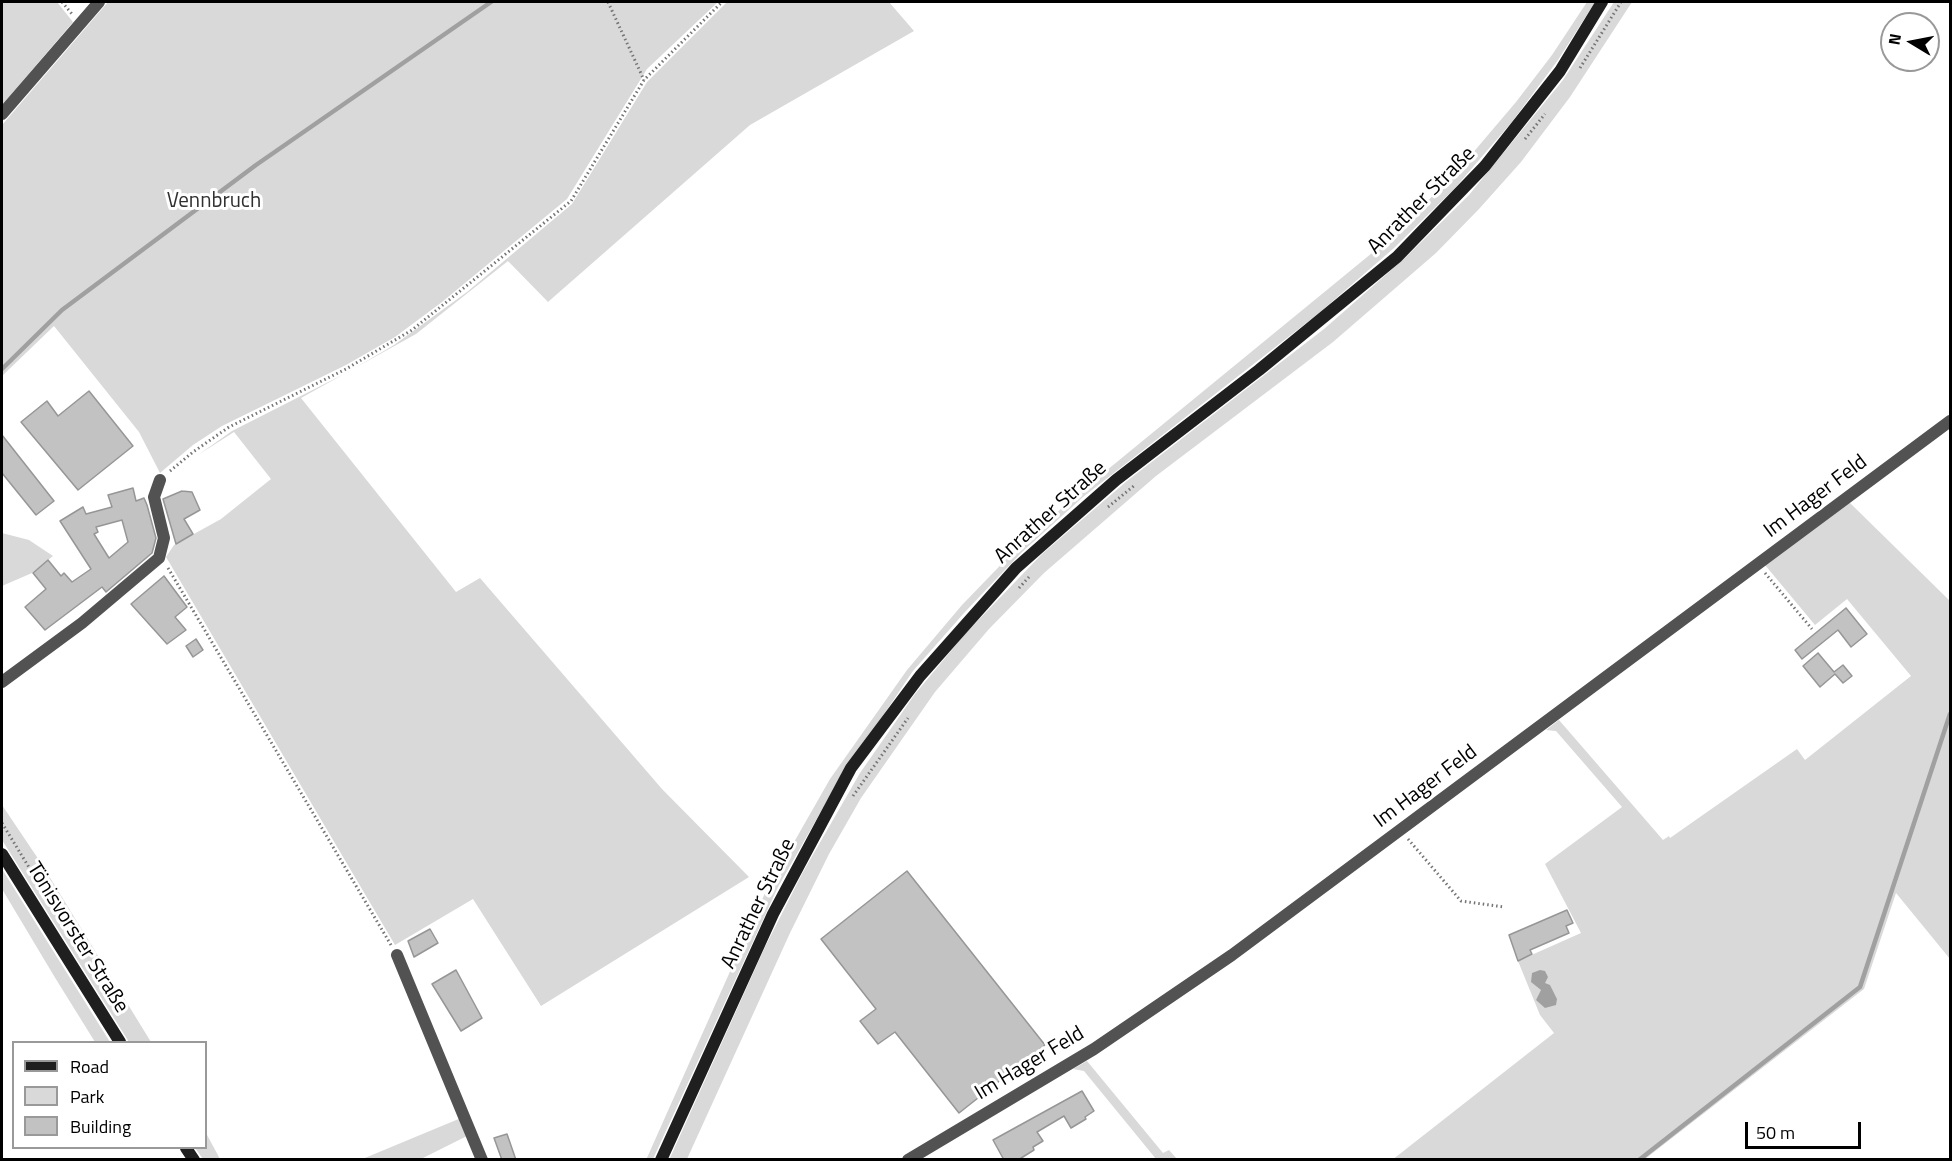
<!DOCTYPE html>
<html>
<head>
<meta charset="utf-8">
<style>
  body { margin:0 }
  #map { position:relative; width:1952px; height:1161px; overflow:hidden; background:#fff; font-family:"Titillium Web",sans-serif }
  canvas { display:block }
  .frame { position:absolute; inset:0; border:3px solid #000; pointer-events:none }
  .legend { position:absolute; left:12px; top:1041px; width:195px; height:108px; box-sizing:border-box; background:#fff; border:2px solid #999; margin:0; padding:8px 10px; list-style:none; font-size:18px; color:#000 }
  .legend li { display:flex; align-items:center; gap:12px; height:30px }
  .legend b { width:30px; border:2px solid #999 }
  .north { position:absolute; left:1880px; top:12px; width:60px; height:60px; box-sizing:border-box; background:#fff; border:2px solid #999; border-radius:50%; rotate:280deg; font-size:16px; font-weight:700; line-height:24px; text-align:center; color:#000 }
  .north::after { content:''; display:block; margin:auto; width:21px; height:27px; background:#000; clip-path:polygon(50% 0,100% 100%,50% 72%,0 100%) }
  .scale { position:absolute; left:1745px; top:1122px; width:116px; height:27px; box-sizing:border-box; border:3px solid #000; border-top:0; padding-left:8px; font-size:18px; line-height:21px; white-space:nowrap; color:#000; -webkit-text-stroke:4px #fff; paint-order:stroke }
</style>
</head>
<body>
<div id="map">
<canvas width="1952" height="1161"></canvas>
<div class="frame"></div>
<ul class="legend">
<li><b style="height:8px;background:#1f1f1f"></b>Road</li>
<li><b style="height:16px;background:#d9d9d9"></b>Park</li>
<li><b style="height:16px;background:#c2c2c2"></b>Building</li>
</ul>
<div class="north">N</div>
<div class="scale">50 m</div>
</div>
<script>
const ctx = document.querySelector('canvas').getContext('2d');
ctx.lineJoin = 'round';
function fill(path, color) { ctx.fillStyle = color; ctx.fill(path, 'evenodd'); }
const shape = rows => new Path2D(rows.map(r => 'M' + r).join(''));
function trace(path, color, width, dash) { ctx.strokeStyle = color; ctx.lineWidth = width; ctx.lineCap = dash ? 'butt' : 'round'; ctx.setLineDash(dash || []); ctx.stroke(path); }
function label(font, color, halo, rows, align = 'center') {
  ctx.font = font + ' "Titillium Web",sans-serif'; ctx.lineWidth = 6; ctx.setLineDash([]); ctx.textBaseline = 'middle'; ctx.strokeStyle = halo; ctx.fillStyle = color; for (const [text, x, y, turn = 0] of rows) {
    ctx.save(); ctx.translate(x, y); ctx.rotate((+turn || 0) * Math.PI / 180); ctx.textAlign = isNaN(turn) ? turn : align; if (halo) ctx.strokeText(text, 0, 0); ctx.fillText(text, 0, 0); ctx.restore();
  }
}
fill(shape([
  [2,2,57,2,73,22,2,105],
  [108,2,718,2,647,69,567,199,442,302,395,337,346,365,222,426,193,445,160,473,139,432,54,326,2,376,2,125],
  [727,2,889,2,914,31,750,125,548,302,508,261,416,334,301,398,456,592,480,578,662,789,749,877,541,1006,473,899,395,945,166,557,174,545,221,519,271,479,234,432,198,455,232,431,348,372,394,345,467,292,572,204,647,82],
  [1587,2,1595,2,1558,60,1511,123,1454,189,1394,248,1319,313,1083,497,1022,552,964,613,913,671,836,785,778,887,653,1159,646,1160,765,893,830,779,907,670,962,605,1018,547,1079,493,1372,253,1423,206,1471,155,1516,102,1552,55],
  [1614,2,1632,2,1570,97,1521,162,1479,209,1436,253,1333,342,1156,476,1044,573,989,629,935,692,861,798,829,854,790,933,687,1159,669,1160,765,947,803,872,860,773,915,694,966,633,1042,554,1127,481,1324,329,1405,258,1469,195,1563,80],
  [1849,502,1950,601,1950,959,1896,893,1864,989,1645,1159,1392,1160,1554,1033,1540,1015,1518,961,1581,933,1545,864,1622,807,1556,731,1546,730,1559,720,1663,840,1669,836,1670,838,1797,749,1805,760,1911,676,1847,599,1815,625,1765,565],
  [2,533,29,540,53,556,32,573,2,586],
  [2,805,41,863,151,1042,129,1042,2,840],
  [2,869,110,1042,95,1042,54,976,2,889],
  [1087,1061,1163,1153,1169,1150,1177,1159,1156,1159,1084,1071,1073,1069],
  [461,1118,467,1136,421,1159,360,1160],
  [206,1133,220,1159,203,1159,195,1148,206,1148]
]), '#d9d9d9');
fill(shape([
  [1540,970,1545,971,1548,977,1545,983,1550,985,1557,999,1556,1005,1545,1008,1536,1000,1541,990,1531,982,1532,973]
]), '#a0a0a0');
trace(shape([
  [2,369,62,310,256,165,491,2],
  [1639,1160,1860,987,1950,714]
]), '#a0a0a0', 4.5);
const building = shape([
  [89,391,133,446,78,490,21,422,47,401,58,416,89,391],
  [2,435,54,501,36,515,2,473,2,435],
  [133,488,136,501,144,498,147,505,156,538,152,553,106,592,102,587,45,630,25,607,46,589,33,573,48,560,61,576,64,573,72,582,91,569,60,521,83,507,86,514,112,507,108,495,133,488],
  [122,520,128,542,109,558,94,534,98,532,96,527,122,520],
  [182,491,192,492,200,510,184,519,193,534,176,544,163,499,182,491],
  [164,576,187,607,175,617,186,630,167,644,131,604,164,576],
  [1846,608,1867,634,1851,647,1838,630,1802,659,1795,650,1846,608],
  [196,639,203,650,193,657,186,646,196,639],
  [1818,653,1834,672,1843,665,1852,676,1843,683,1835,674,1820,687,1803,666,1818,653],
  [907,871,1045,1045,959,1113,895,1032,878,1044,860,1021,876,1009,821,939,907,871],
  [1567,910,1573,923,1566,926,1569,933,1530,950,1532,954,1518,961,1509,935,1567,910],
  [430,929,438,943,414,957,408,941,430,929],
  [456,970,482,1018,461,1031,432,984,456,970],
  [1082,1091,1094,1111,1085,1117,1086,1119,1071,1128,1064,1116,1037,1132,1043,1141,1033,1147,1034,1150,1018,1160,1004,1160,993,1140,1082,1091],
  [507,1134,516,1160,502,1160,494,1138,507,1134]
]);
fill(building, '#c2c2c2');
trace(building, '#969696', 1.5);
trace(shape([
  [62,2,72,14],
  [608,2,644,80],
  [1580,68,1621,2],
  [1525,139,1545,114],
  [170,471,193,452,229,427,346,369,412,330,571,201,644,80,722,2],
  [1108,507,1135,485],
  [168,568,391,945],
  [1765,573,1812,629],
  [1019,588,1029,577],
  [853,796,908,718],
  [2,823,30,869],
  [1408,839,1461,901,1504,907]
]), '#747474', 3, [1.5, 3]);
trace(shape([
  [2,114,99,2],
  [2,682,82,623,159,558,164,538,154,497,160,480],
  [397,955,482,1160],
  [908,1160,1094,1049,1232,955,1950,421]
]), '#525252', 12);
trace(shape([
  [2,854,120,1042],
  [186,1148,194,1160],
  [661,1160,773,914,851,768,920,676,1016,568,1116,480,1259,370,1397,257,1485,166,1560,71,1602,2]
]), '#1f1f1f', 12);
label('21px', '#000', '#fff', [
  ["Anrather Straße",1422,201,-45],
  ["Im Hager Feld",1816,497,-37],
  ["Anrather Straße",1051,513,-42],
  ["Im Hager Feld",1426,787,-37],
  ["Anrather Straße",759,904,-64],
  ["Tönisvorster Straße",77,938,58],
  ["Im Hager Feld",1030,1064,-31]
]);
label('21px', '#303030', '#fff', [
  ["Vennbruch",214,202]
]);
</script>
</body>
</html>
